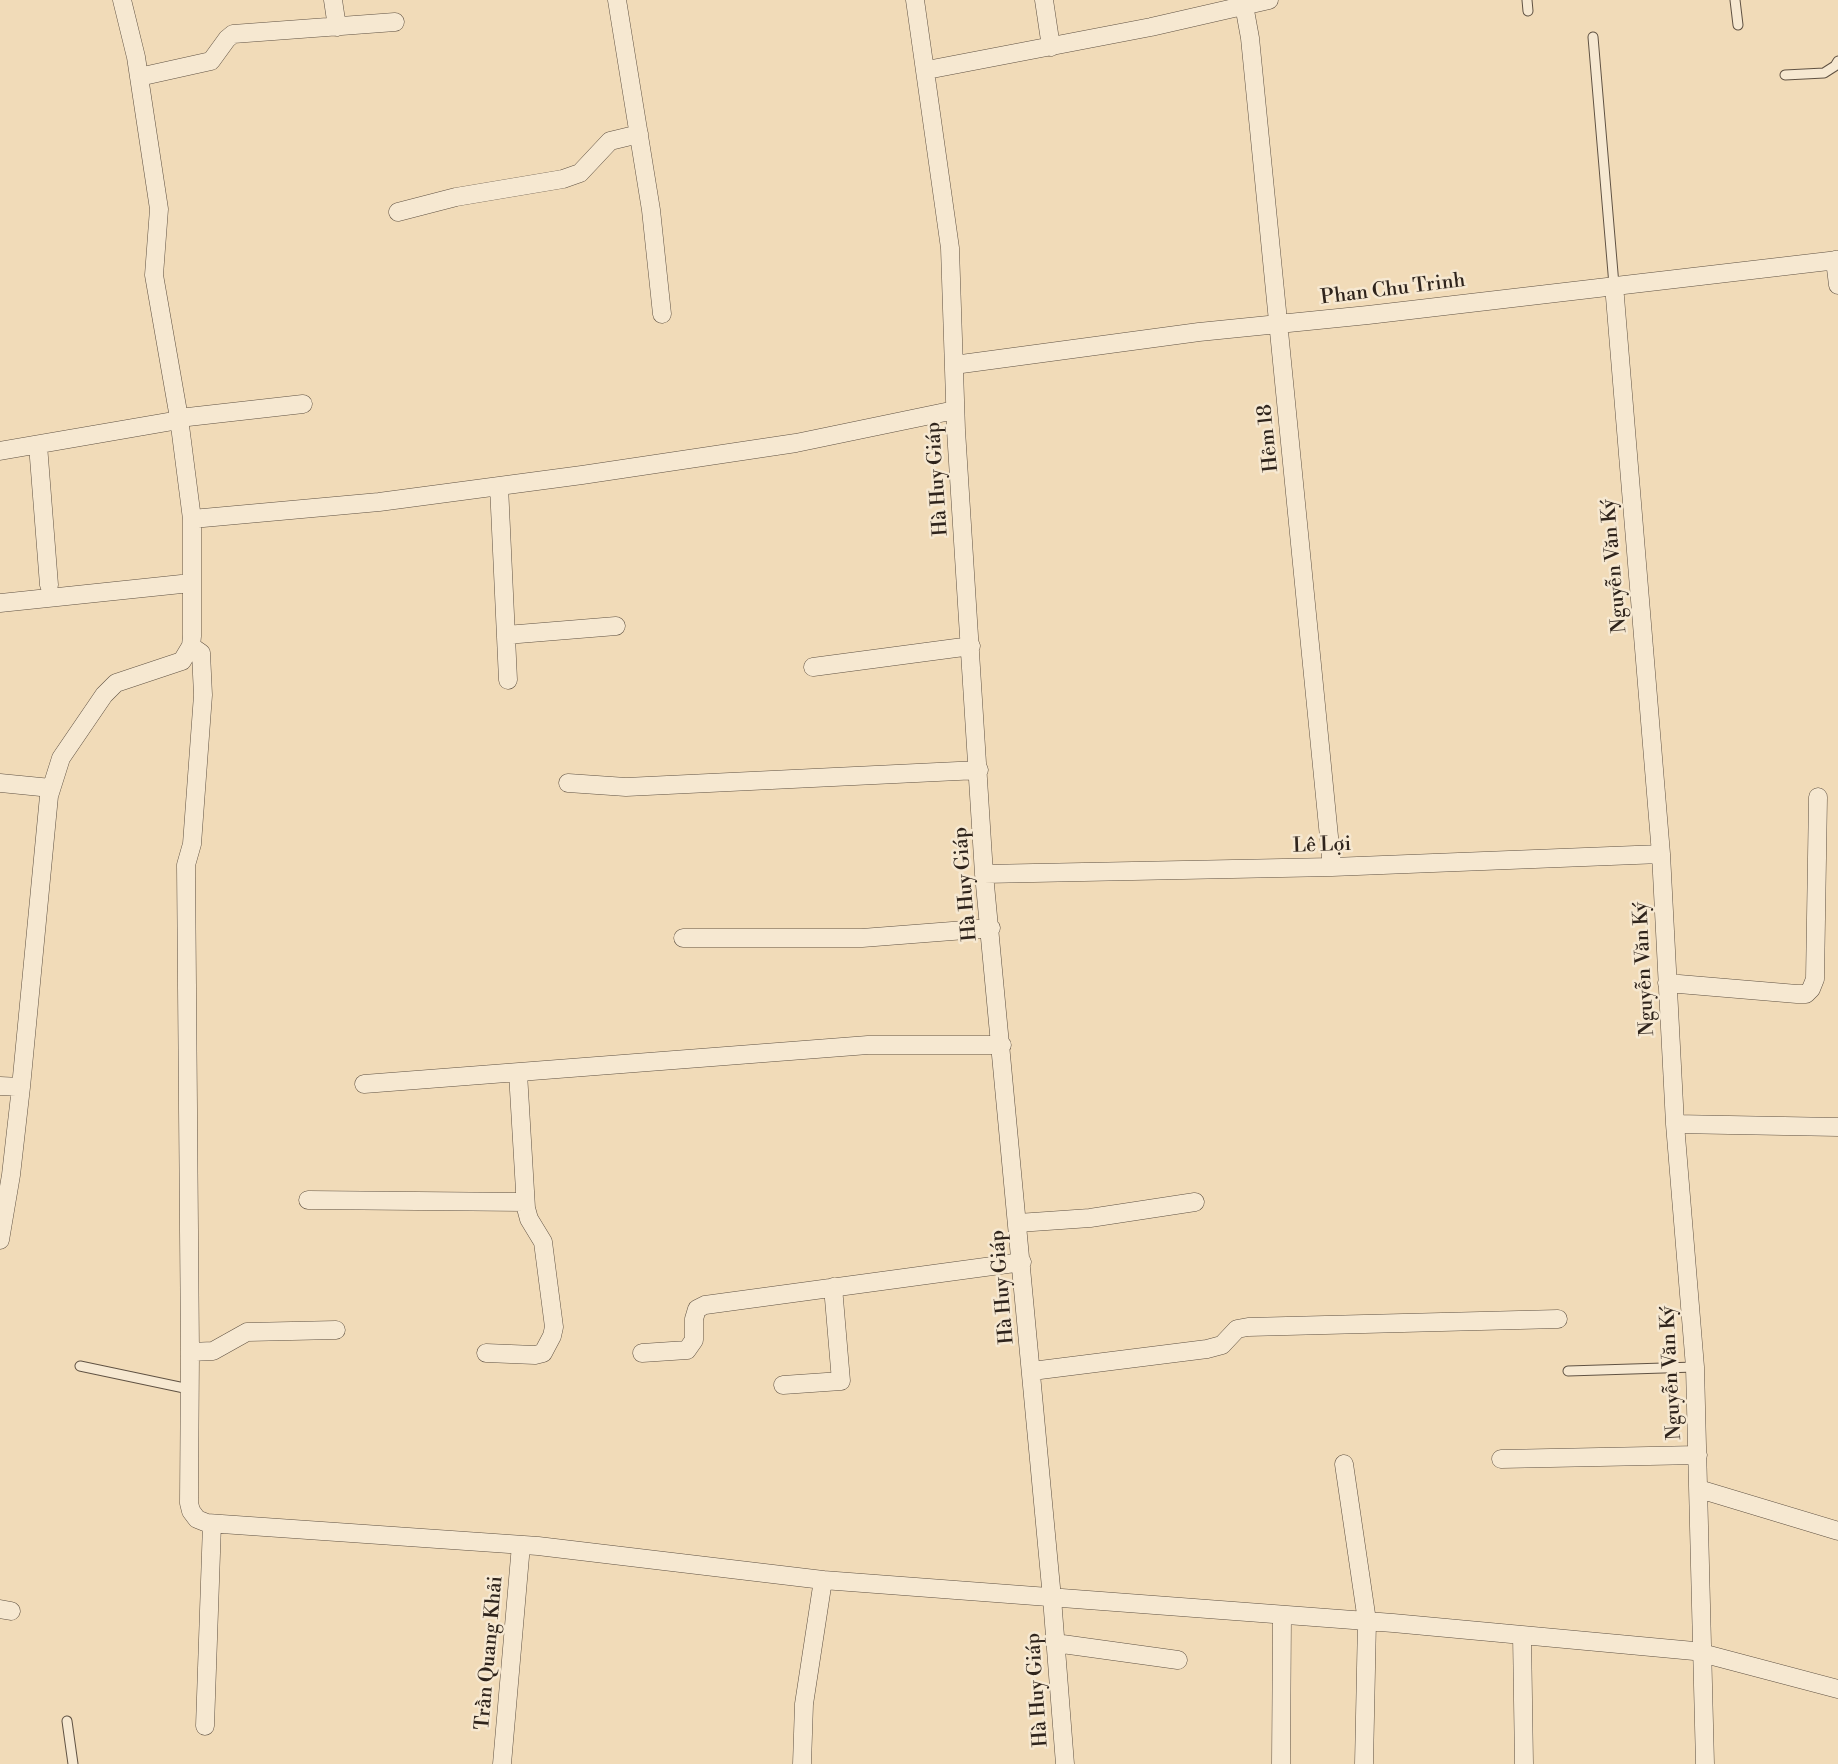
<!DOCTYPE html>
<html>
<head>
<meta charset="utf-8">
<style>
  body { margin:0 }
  canvas { display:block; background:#f1dbb8 }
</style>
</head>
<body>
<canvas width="1838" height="1764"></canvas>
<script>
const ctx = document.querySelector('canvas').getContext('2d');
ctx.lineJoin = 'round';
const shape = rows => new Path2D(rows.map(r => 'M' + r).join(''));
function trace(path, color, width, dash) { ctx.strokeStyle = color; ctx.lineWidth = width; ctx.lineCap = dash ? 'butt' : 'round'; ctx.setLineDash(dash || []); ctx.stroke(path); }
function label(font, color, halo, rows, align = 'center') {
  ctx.font = font + ' "Libre Bodoni",serif'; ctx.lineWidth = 5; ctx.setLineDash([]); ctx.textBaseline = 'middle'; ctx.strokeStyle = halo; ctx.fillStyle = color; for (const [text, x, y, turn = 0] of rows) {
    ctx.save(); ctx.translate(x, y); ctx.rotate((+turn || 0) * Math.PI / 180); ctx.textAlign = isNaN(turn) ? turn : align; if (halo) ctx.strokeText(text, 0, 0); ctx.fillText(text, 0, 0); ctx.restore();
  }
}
const service = shape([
  [1527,0,1528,11],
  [1735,0,1738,25],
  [1593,37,1614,285],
  [1785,75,1824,73,1835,66,1838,61],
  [80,1366,189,1389],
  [1568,1371,1695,1367],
  [67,1721,73,1764]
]);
const minor = shape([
  [333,0,337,27],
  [617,0,651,210,662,314],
  [915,0,950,248,956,430,984,874,1052,1598,1065,1764],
  [1044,0,1051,47],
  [1244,5,1250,38,1332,867],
  [927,70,1151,27,1269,0],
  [139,77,211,61,227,39,233,34,395,22],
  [398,212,456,197,563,179,580,173,610,141,639,134],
  [1835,260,1838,285],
  [1614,285,1661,854,1675,1124,1695,1367,1705,1764],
  [954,365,1199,332,1368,315,1838,260],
  [179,418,303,404],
  [38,445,49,585],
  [0,451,179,420],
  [499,486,508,680],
  [192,519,379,502,582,475,796,443,955,410],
  [0,603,191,583],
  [506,635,616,626],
  [191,646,201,653,203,695,192,844,186,865,190,1352,213,1351,247,1332,336,1330],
  [813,667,971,646],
  [0,783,51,788],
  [568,783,626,787,979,770],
  [984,874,1332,867,1661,854],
  [683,938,862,938,991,928],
  [1667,983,1797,994,1806,994,1811,989,1815,979,1818,797],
  [364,1084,868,1045,1002,1045],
  [0,1086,21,1087],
  [1675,1124,1838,1127],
  [308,1200,525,1202],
  [1018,1223,1090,1218,1195,1202],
  [0,1240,11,1175,21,1087,49,796,61,758,104,695,116,683,182,661,191,646,192,636,192,519,179,418,154,275,159,209,136,57,122,0],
  [190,1352,189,1503,191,1511,197,1519,207,1523,538,1546,823,1580,1393,1623,1694,1651,1838,1689],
  [486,1353,535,1355,543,1353,552,1336,554,1327,543,1242,529,1219,526,1208,518,1073],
  [642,1353,687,1350,694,1340,694,1319,697,1309,705,1305,1022,1262],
  [1032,1371,1207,1349,1222,1345,1237,1329,1248,1327,1558,1319],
  [783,1385,841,1381,833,1287],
  [1501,1459,1698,1455],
  [1344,1464,1367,1621,1364,1764],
  [1699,1489,1838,1531],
  [0,1609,11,1611],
  [1522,1635,1524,1764],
  [1055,1643,1178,1660],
  [205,1726,212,1524],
  [502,1764,521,1545],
  [802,1764,804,1704,823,1580],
  [1281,1764,1282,1616]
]);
trace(service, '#605243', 11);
trace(minor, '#605243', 19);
trace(service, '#f6e8d1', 9);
trace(minor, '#f6e8d1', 18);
label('20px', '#2f241c', '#f6e8d1', [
  ["Phan Chu Trinh",1393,290,-7],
  ["Hẻm 18",1269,438,-96],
  ["Hà Huy Giáp",938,479,-94],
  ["Nguyễn Văn Ký",1615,566,-95],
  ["Lê Lợi",1322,846,-2],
  ["Hà Huy Giáp",966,884,-95],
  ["Nguyễn Văn Ký",1645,969,-93],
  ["Hà Huy Giáp",1003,1287,-95],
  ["Nguyễn Văn Ký",1672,1373,-93],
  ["Trần Quang Khải",490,1653,-85],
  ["Hà Huy Giáp",1038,1690,-94]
]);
</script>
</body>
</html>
